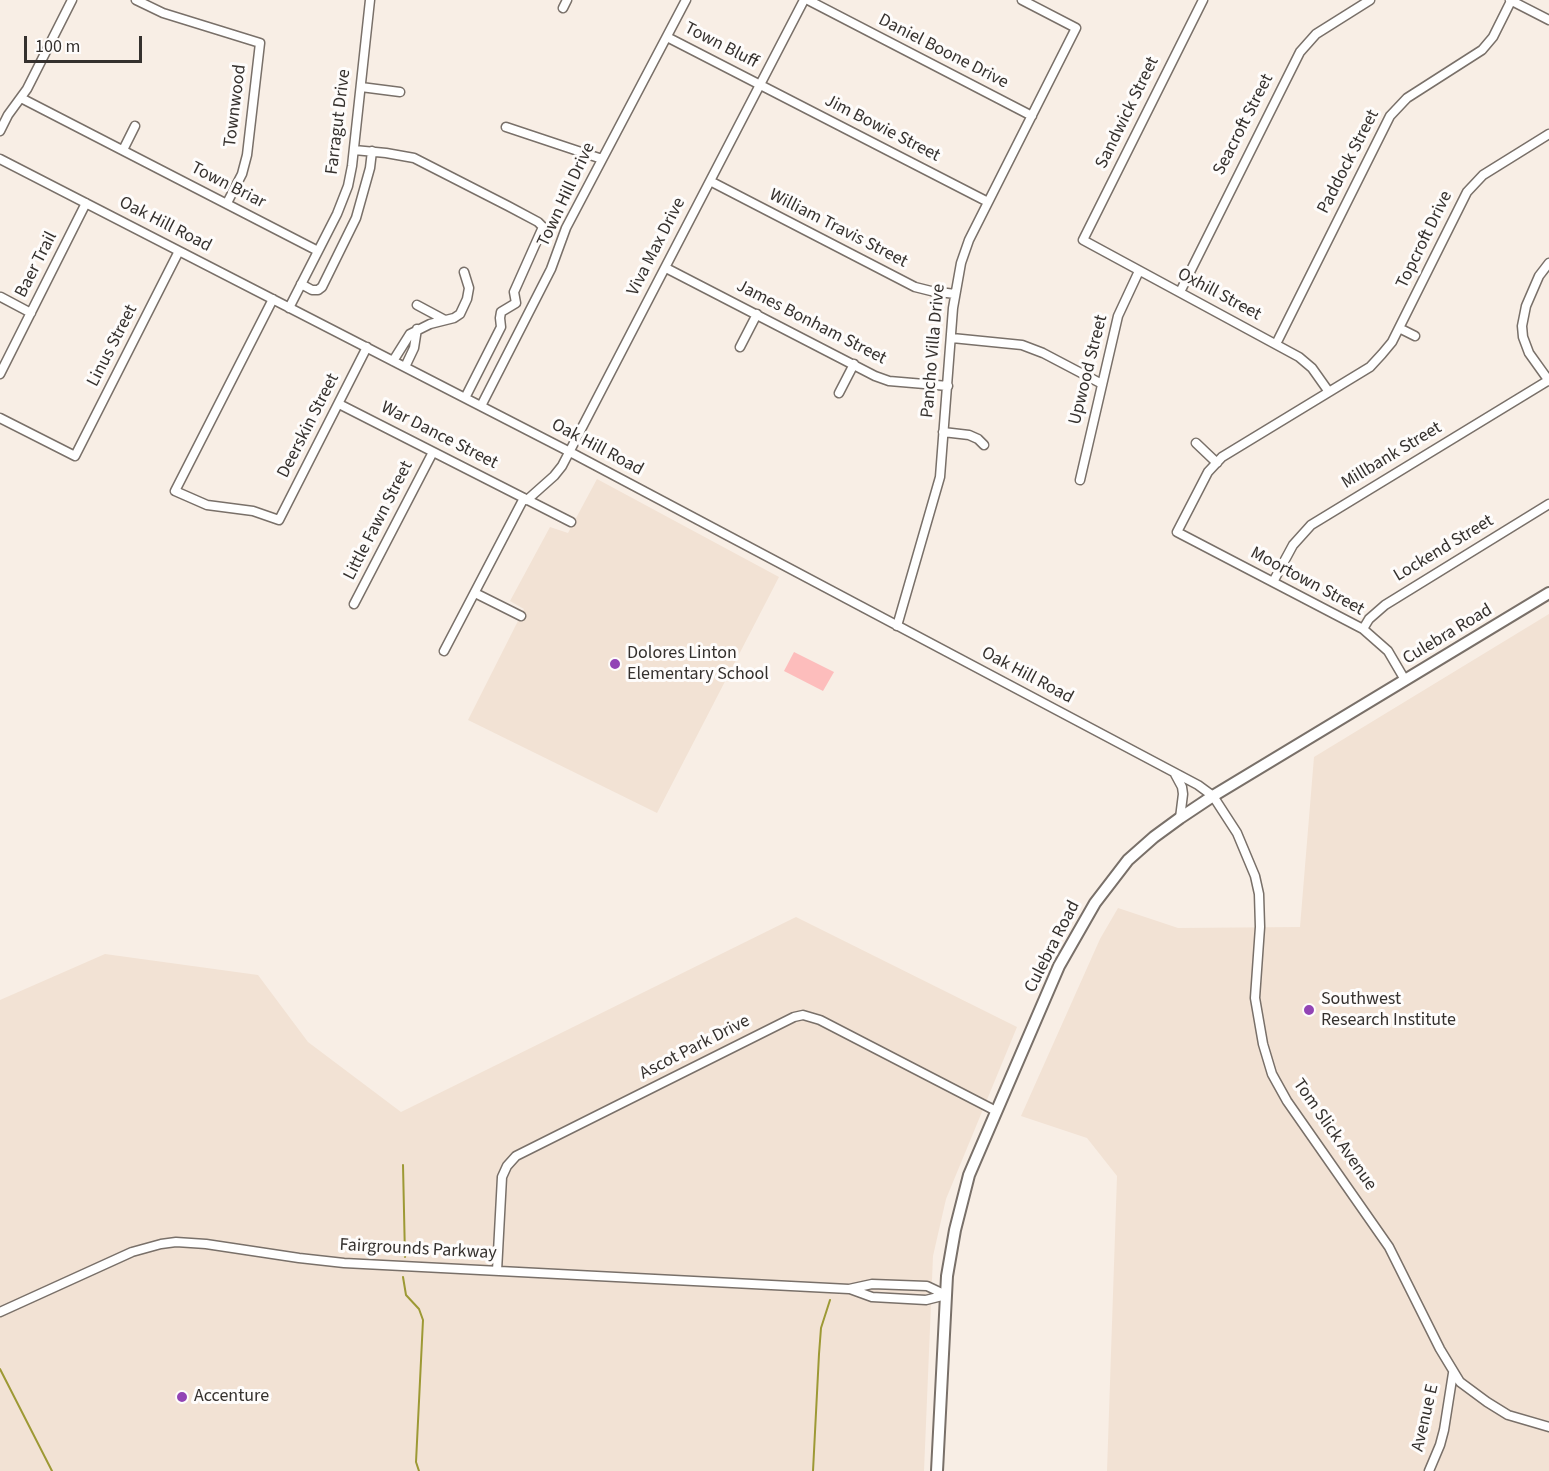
<!DOCTYPE html>
<html>
<head>
<meta charset="utf-8">
<style>
  body { margin:0 }
  #map { position:relative; width:1549px; height:1471px; overflow:hidden; background:#f8eee5; font-family:"Source Sans 3",sans-serif }
  canvas { display:block }
  .scale { position:absolute; left:24px; top:36px; width:118px; height:27px; box-sizing:border-box; border:3px solid #35312e; border-top:0; padding-left:8px; font-size:18px; line-height:21px; white-space:nowrap; color:#35312e; -webkit-text-stroke:4px #fefcfb; paint-order:stroke }
</style>
</head>
<body>
<div id="map">
<canvas width="1549" height="1471"></canvas>
<div class="scale">100 m</div>
</div>
<script>
const ctx = document.querySelector('canvas').getContext('2d');
ctx.lineJoin = 'round';
function fill(path, color) { ctx.fillStyle = color; ctx.fill(path, 'evenodd'); }
const shape = rows => new Path2D(rows.map(r => 'M' + r).join(''));
function trace(path, color, width, dash) { ctx.strokeStyle = color; ctx.lineWidth = width; ctx.lineCap = dash ? 'butt' : 'round'; ctx.setLineDash(dash || []); ctx.stroke(path); }
function label(font, color, halo, rows, align = 'center') {
  ctx.font = font + ' "Source Sans 3",sans-serif'; ctx.lineWidth = 6; ctx.setLineDash([]); ctx.textBaseline = 'middle'; ctx.strokeStyle = halo; ctx.fillStyle = color; for (const [text, x, y, turn = 0] of rows) {
    ctx.save(); ctx.translate(x, y); ctx.rotate((+turn || 0) * Math.PI / 180); ctx.textAlign = isNaN(turn) ? turn : align; if (halo) ctx.strokeText(text, 0, 0); ctx.fillText(text, 0, 0); ctx.restore();
  }
}
fill(shape([
  [597,479,779,577,657,813,468,720,524,609,510,601,550,527,568,533],
  [1549,614,1549,1471,1107,1471,1117,1176,1087,1138,1021,1116,1100,939,1118,908,1178,928,1300,927,1314,757],
  [796,917,1017,1027,946,1199,933,1256,924,1471,0,1471,0,1000,105,954,258,975,308,1042,401,1112]
]), '#f2e2d4');
fill(shape([
  [794,652,834,672,823,691,784,671]
]), '#fdbdbc');
trace(shape([
  [403,1165,405,1257],
  [403,1277,406,1295,419,1309,423,1320,416,1462,419,1471],
  [0,1369,52,1471],
  [813,1471,819,1354,821,1328,830,1300]
]), '#9d9934', 2);
const minor = shape([
  [136,0,163,13,260,43,247,155,242,174,227,203],
  [808,0,1032,116],
  [1203,0,1083,240,1299,357,1312,368,1329,392],
  [1510,0,1549,20],
  [563,8,567,0],
  [667,37,988,202],
  [361,87,400,92],
  [21,98,318,251],
  [506,127,602,159],
  [0,131,8,115,27,89,72,0],
  [123,150,135,126],
  [354,150,386,153,414,158,508,206,538,222,543,227,514,292,516,303,501,312,500,318,501,327,465,398],
  [0,159,570,452,1198,785,1213,796,1237,833,1255,876,1259,894,1260,927,1255,998,1263,1044,1272,1074,1287,1101,1389,1247,1440,1349,1460,1382,1487,1402,1508,1415,1549,1427],
  [710,181,915,287,931,291,955,294],
  [666,268,875,376,889,381,948,386],
  [301,284,312,290,318,290,322,287,356,218,370,168,372,151],
  [1180,292,1300,52,1316,34,1370,0],
  [1,297,31,313],
  [273,299,175,491,207,505,253,511,279,520,367,347],
  [417,305,445,320],
  [289,308,337,214,348,186,352,166,370,0],
  [1399,328,1415,336],
  [952,338,1022,345,1043,353,1102,384],
  [1276,344,1390,116,1407,98,1482,50,1493,37,1511,1],
  [740,347,757,314],
  [393,361,410,334,430,324,454,318,460,314,467,299,469,288,464,272],
  [405,367,414,348,417,329],
  [0,374,86,203],
  [1549,381,1529,353,1523,337,1522,326,1526,306,1539,276,1549,263],
  [839,393,854,364],
  [339,404,571,522],
  [481,406,551,269,566,228,686,0],
  [0,418,75,456,179,251],
  [943,432,969,435,978,439,984,445],
  [1196,443,1217,463],
  [1080,480,1118,316,1139,271],
  [527,500,554,476,562,466,804,0],
  [1273,582,1293,545,1311,525,1549,380],
  [475,593,521,616],
  [354,604,433,452],
  [897,626,940,477,953,308,961,263,969,240,1076,28,1022,0],
  [1363,629,1369,619,1385,605,1549,504],
  [444,651,524,498],
  [1405,680,1388,651,1363,629,1177,532,1208,472,1222,457,1370,367,1382,354,1392,342,1467,192,1483,175,1549,134],
  [1175,774,1182,787,1183,794,1180,818],
  [497,1271,502,1177,507,1166,516,1156,794,1017,803,1015,820,1020,996,1111],
  [850,1289,872,1297,926,1300,946,1295],
  [0,1312,132,1252,161,1244,176,1242,206,1244,299,1258,344,1263,849,1289,872,1284,927,1286,946,1295],
  [1429,1471,1440,1445,1444,1430,1453,1373]
]);
const major = shape([
  [937,1471,947,1276,955,1230,969,1175,1059,966,1095,903,1128,860,1154,837,1180,818,1213,796,1549,593]
]);
trace(minor, '#797069', 11);
trace(major, '#797069', 14);
trace(minor, '#fff', 8);
trace(major, '#fff', 10);
for (const [x, y, r, color] of [
  [615,664,6,"#9244b5"],
  [1309,1010,6,"#9244b5"],
  [182,1397,6,"#9244b5"]
]) { const dot = new Path2D(); dot.arc(x, y, r, 0, 2 * Math.PI); ctx.fillStyle = color; ctx.fill(dot); trace(dot, '#fefcfb', 2); }
label('18px', '#35312e', '#fefcfb', [
  ["Town Bluff",721,46,27],
  ["Daniel Boone Drive",943,52,27],
  ["Townwood",236,106,-83],
  ["Sandwick Street",1128,113,-64],
  ["Farragut Drive",339,122,-83],
  ["Seacroft Street",1244,125,-63],
  ["Jim Bowie Street",882,129,27],
  ["Paddock Street",1349,162,-63],
  ["Town Briar",228,186,27],
  ["Town Hill Drive",567,195,-65],
  ["Oak Hill Road",165,225,27],
  ["William Travis Street",838,229,27],
  ["Topcroft Drive",1425,240,-64],
  ["Viva Max Drive",657,247,-63],
  ["Baer Trail",37,265,-63],
  ["Oxhill Street",1219,295,28],
  ["James Bonham Street",811,323,27],
  ["Linus Street",113,346,-63],
  ["Pancho Villa Drive",934,351,-85],
  ["Upwood Street",1089,370,-76],
  ["Deerskin Street",309,426,-63],
  ["War Dance Street",439,436,27],
  ["Oak Hill Road",597,448,28],
  ["Millbank Street",1392,456,-31],
  ["Little Fawn Street",379,521,-63],
  ["Lockend Street",1444,549,-31],
  ["Moortown Street",1307,582,28],
  ["Culebra Road",1448,635,-31],
  ["Oak Hill Road",1027,676,28],
  ["Culebra Road",1053,947,-63],
  ["Ascot Park Drive",695,1048,-27],
  ["Tom Slick Avenue",1334,1135,55],
  ["Fairgrounds Parkway",418,1250,3],
  ["Avenue E",1426,1418,-77]
]);
label('18px', '#35312e', '#fefcfb', [
  ["Dolores Linton",627,654],
  ["Elementary School",627,675],
  ["Southwest",1321,1000],
  ["Research Institute",1321,1021],
  ["Accenture",194,1397]
], 'left');
</script>
</body>
</html>
